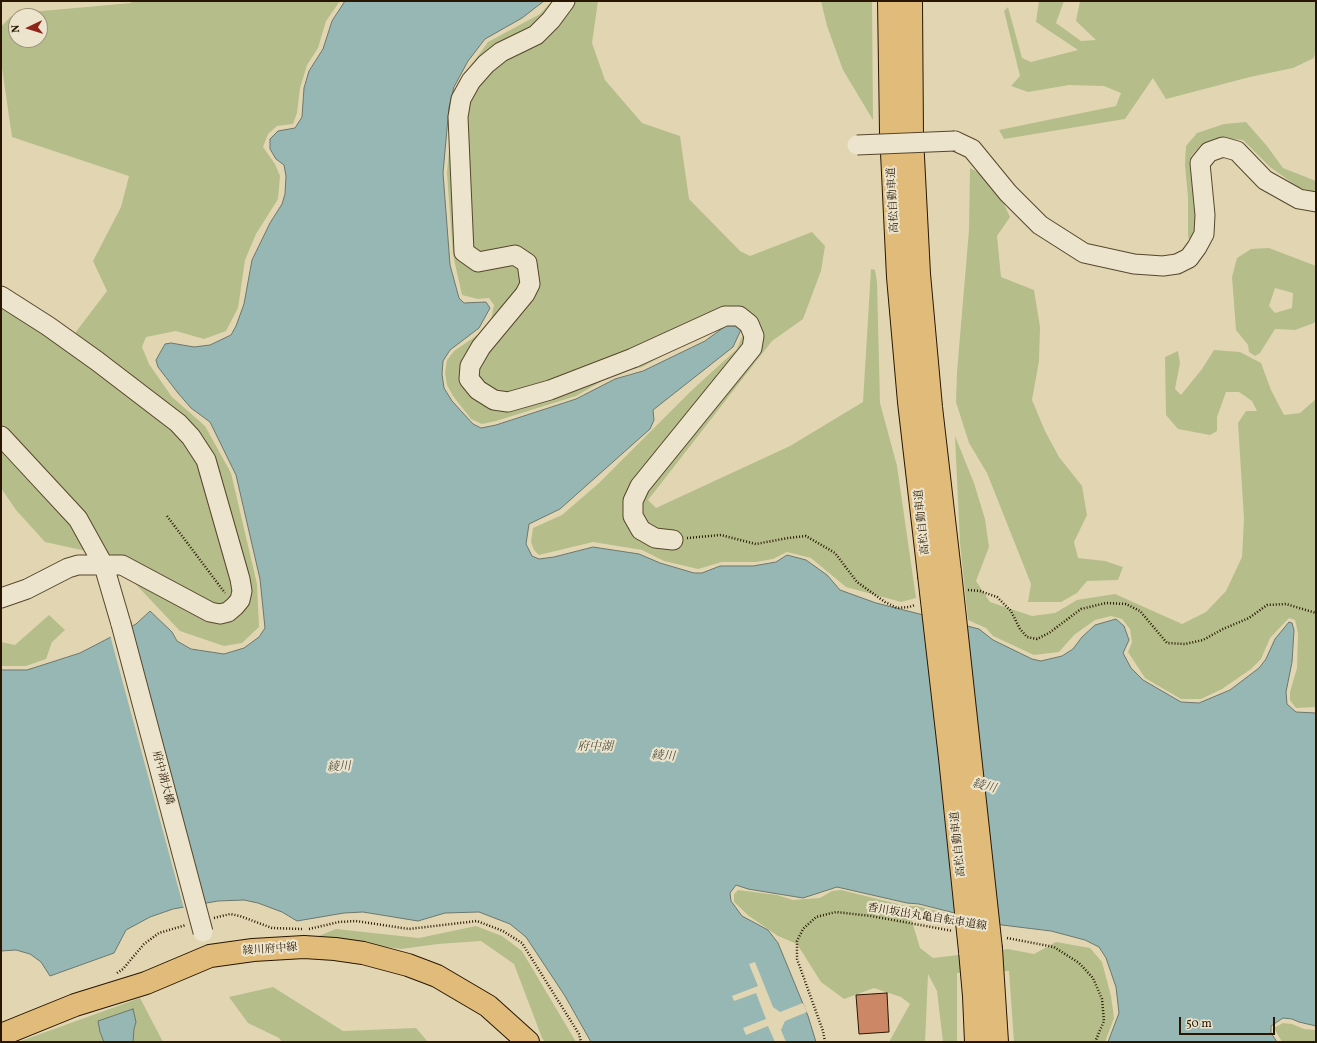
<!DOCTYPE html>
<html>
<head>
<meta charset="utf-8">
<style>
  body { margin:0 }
  #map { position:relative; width:1317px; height:1043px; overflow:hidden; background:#e2d6b2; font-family:Vollkorn,serif }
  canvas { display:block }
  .frame { position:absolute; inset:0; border:2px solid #281600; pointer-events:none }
  .north { position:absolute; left:8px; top:8px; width:40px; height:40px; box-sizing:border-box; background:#ece4cd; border:1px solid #9e927b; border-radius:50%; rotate:266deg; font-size:11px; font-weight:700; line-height:16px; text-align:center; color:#281600 }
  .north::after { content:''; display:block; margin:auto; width:14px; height:18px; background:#8f2418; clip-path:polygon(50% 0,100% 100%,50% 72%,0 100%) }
  .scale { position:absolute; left:1179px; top:1017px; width:96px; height:18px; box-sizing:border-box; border:2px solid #281600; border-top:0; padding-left:5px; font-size:12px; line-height:14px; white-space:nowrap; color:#281600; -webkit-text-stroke:3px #ece4cd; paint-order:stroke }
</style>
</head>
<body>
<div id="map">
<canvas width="1317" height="1043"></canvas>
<div class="frame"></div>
<div class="north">N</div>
<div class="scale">50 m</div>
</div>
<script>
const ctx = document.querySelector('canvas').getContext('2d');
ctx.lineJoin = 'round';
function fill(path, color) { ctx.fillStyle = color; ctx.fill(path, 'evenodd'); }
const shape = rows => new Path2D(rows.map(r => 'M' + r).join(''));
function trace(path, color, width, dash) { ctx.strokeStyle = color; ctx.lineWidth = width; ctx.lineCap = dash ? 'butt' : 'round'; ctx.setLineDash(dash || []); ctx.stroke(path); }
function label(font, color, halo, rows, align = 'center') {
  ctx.font = font + ' Vollkorn,"Noto Serif JP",serif'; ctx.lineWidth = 4; ctx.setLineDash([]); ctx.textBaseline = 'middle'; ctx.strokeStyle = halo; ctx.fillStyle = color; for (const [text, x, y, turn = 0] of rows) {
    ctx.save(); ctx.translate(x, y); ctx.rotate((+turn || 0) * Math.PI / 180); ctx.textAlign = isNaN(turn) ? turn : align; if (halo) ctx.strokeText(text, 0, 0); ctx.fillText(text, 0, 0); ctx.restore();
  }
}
fill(shape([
  [132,1,340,1,326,21,318,48,307,65,300,88,297,113,293,124,277,126,268,134,263,147,275,164,280,176,278,199,256,234,245,260,238,308,226,331,204,339,176,331,146,337,142,347,149,364,172,397,205,426,231,473,257,584,259,627,242,643,224,646,180,631,109,556,45,542,16,510,1,488,1,305,66,345,107,291,93,261,121,207,129,176,12,137,1,61,1,27,10,17,19,13,131,3],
  [16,16,40,16,40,40,16,40],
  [552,1,598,1,592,43,605,80,642,123,680,136,689,199,740,251,750,256,812,232,825,246,821,271,803,319,772,341,648,500,656,508,790,446,863,402,871,269,875,270,877,282,880,403,897,466,916,598,901,602,846,587,811,558,787,552,773,559,756,562,722,562,698,569,664,561,642,550,593,542,539,555,534,550,531,542,533,528,562,515,599,483,691,391,737,349,749,319,726,321,642,367,616,373,576,396,496,421,482,424,471,419,453,396,447,385,445,373,447,360,454,351,479,334,491,320,494,305,489,298,478,299,462,295,453,255,447,173,453,107,460,81,488,42,540,14],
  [821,1,872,1,873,120,843,70,827,26],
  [1039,1,1064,1,1056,23,1081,41,1096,40,1076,21,1080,1,1316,1,1316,45,1314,58,1293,68,1250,77,1166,99,1153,78,1125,119,1004,139,999,130,1116,106,1121,93,1104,86,1069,85,1028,92,1011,86,1020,76,1004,11,1008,7,1022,58,1031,62,1078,50,1036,22],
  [1246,122,1267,146,1283,168,1316,181,1316,193,1298,187,1270,167,1243,140,1219,138,1201,145,1191,156,1197,221,1196,234,1190,243,1188,236,1188,197,1185,165,1186,146,1197,133,1224,124],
  [970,168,985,176,1002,200,1010,217,997,236,1001,277,1034,290,1040,327,1039,361,1032,400,1045,431,1059,457,1082,486,1087,515,1074,542,1078,558,1105,561,1123,567,1118,580,1087,581,1077,593,1061,602,1028,602,1031,584,987,473,969,443,956,402,957,372,969,230],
  [1269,248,1316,266,1316,320,1314,323,1295,330,1275,329,1260,353,1255,356,1249,352,1248,345,1236,330,1232,277,1237,258,1251,249],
  [1275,288,1293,293,1292,308,1275,313,1269,306],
  [1214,350,1240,352,1261,363,1271,390,1284,415,1300,413,1316,399,1316,707,1296,708,1290,700,1290,692,1297,668,1298,633,1295,620,1289,618,1270,638,1261,659,1251,669,1222,689,1201,699,1181,699,1145,678,1128,652,1132,642,1130,629,1122,619,1111,616,1095,620,1074,635,1059,652,1034,655,993,636,986,628,968,620,960,543,955,436,974,483,985,519,989,547,976,581,990,602,1032,616,1055,613,1077,600,1115,594,1182,624,1206,612,1226,591,1242,557,1244,519,1238,423,1246,411,1257,411,1252,401,1239,392,1226,392,1217,417,1217,431,1210,435,1178,429,1166,415,1165,357,1178,351,1180,363,1175,389,1181,395,1202,369],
  [49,615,65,630,52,642,46,659,26,666,1,666,1,642,15,645],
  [738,890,777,895,793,900,820,898,832,891,841,890,906,906,917,906,953,915,953,925,911,918,920,948,933,958,1008,949,1034,954,1056,942,1090,948,1102,962,1111,996,1114,1018,1105,1042,1014,1042,1009,971,957,973,957,1042,943,1042,937,991,928,974,925,1042,889,1042,910,1004,901,997,874,988,844,999,821,982,797,944,778,936,749,916,734,902,734,894],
  [476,926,502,936,522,951,576,1042,545,1042,542,1038,514,964,481,941,438,944,401,949,316,937,336,929,419,938],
  [273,987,343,1031,416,1028,428,1042,282,1042,279,1038,248,1023,229,997],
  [140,998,163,1042,133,1042,134,1029,136,1022,100,1032,104,1042,18,1042],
  [1283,1023,1292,1024,1304,1029,1316,1030,1316,1042,1282,1042,1274,1028]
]), '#b5bd8b');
const water = shape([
  [345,1,544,1,522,18,485,39,468,61,454,87,449,107,443,173,450,265,459,298,464,303,486,302,490,308,479,328,450,350,443,361,442,374,444,388,452,401,473,424,481,428,496,425,576,399,615,379,643,371,705,341,734,320,745,321,733,347,653,410,654,420,650,429,560,509,529,524,526,544,532,556,539,559,554,557,593,547,639,554,660,563,694,573,702,573,720,566,753,566,776,562,787,555,806,560,827,575,840,590,876,603,979,629,993,640,1032,659,1041,661,1062,656,1073,649,1082,637,1095,625,1116,619,1124,626,1129,640,1123,653,1131,668,1143,680,1181,702,1199,703,1230,690,1259,668,1266,659,1275,639,1289,622,1292,623,1294,630,1292,662,1286,692,1287,704,1296,712,1316,713,1316,1026,1299,1022,1292,1019,1283,1018,1271,1026,1271,1033,1277,1042,1108,1042,1119,1013,1116,987,1106,958,1099,947,1085,940,1051,931,1002,925,919,904,907,903,837,887,803,898,748,889,736,885,730,893,731,901,742,916,768,930,778,943,808,1016,816,1042,591,1042,565,996,526,937,510,924,479,912,445,913,418,921,363,912,344,913,297,921,282,912,258,903,244,900,218,901,173,909,150,917,126,930,114,953,50,976,41,962,30,954,16,950,1,951,1,670,27,670,80,653,136,624,150,611,172,632,177,641,191,649,224,654,244,648,259,637,265,628,260,579,236,475,210,422,191,408,178,393,158,367,156,360,165,344,171,343,194,347,210,345,231,335,236,326,244,304,252,260,270,223,282,204,285,194,286,176,284,165,276,159,270,149,270,139,278,131,295,128,302,117,304,88,309,71,323,49,332,21,345,1],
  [133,1009,136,1022,134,1029,133,1042,104,1042,100,1032,98,1021,133,1009]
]);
fill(water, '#97b7b4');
trace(water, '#6b776c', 1);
fill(shape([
  [128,626,203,906,184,909,110,635],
  [755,962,773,1007,780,1012,803,1003,807,1012,785,1021,781,1030,786,1042,775,1042,768,1026,746,1035,743,1028,766,1019,756,993,734,1001,732,996,758,986,749,964]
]), '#e2d6b2');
const building = shape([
  [887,993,889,1032,859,1034,856,995,887,993]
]);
fill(building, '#c86');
trace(building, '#281600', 1);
const minor = shape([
  [565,1,551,20,536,35,501,52,486,64,471,81,461,99,458,117,464,252,478,262,515,255,527,263,530,284,525,294,481,347,470,366,469,379,478,390,494,400,508,402,550,390,633,358,725,316,739,316,749,324,754,336,752,348,640,486,633,501,633,516,641,530,655,538,673,540],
  [955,141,972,149,1008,193,1040,225,1084,253,1134,264,1163,266,1177,264,1189,258,1197,247,1204,234,1205,215,1200,163,1209,152,1223,147,1237,151,1265,180,1299,199,1316,202],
  [1,296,48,326,97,361,178,423,191,437,206,460,240,579,242,591,240,600,235,606,228,612,220,614,210,612,122,565,78,565,68,568,27,589,1,598],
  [1,436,78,519,104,566,121,624]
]);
const major = shape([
  [1,1035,75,1005,146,983,210,956,253,950,304,947,335,949,363,953,408,965,437,976,488,1006,528,1042]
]);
const highway = shape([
  [889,1,891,132,898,277,909,402,929,575],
  [911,1,912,137,919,274,931,407,950,572],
  [991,949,997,1042],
  [970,951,974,996,976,1042]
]);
trace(minor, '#56462c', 21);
trace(major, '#281600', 24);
trace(highway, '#281600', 24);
trace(shape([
  [167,516,225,593],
  [687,538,721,535,756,544,788,538,806,536,835,553,857,582,885,602,897,608,909,607,915,605],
  [968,590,980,591,997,597,1011,611,1020,629,1027,637,1037,639,1049,633,1081,609,1106,603,1126,604,1140,611,1167,643,1185,644,1203,640,1223,629,1249,618,1267,605,1286,604,1316,613],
  [214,918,230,914,240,916,272,928,302,929],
  [309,929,339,922,356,921,409,929,477,921,503,931,522,943,579,1034,581,1042],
  [1007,938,1054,947,1079,963,1093,978,1102,999,1104,1021,1095,1042],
  [117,973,123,969,144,944,159,933,186,925],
  [825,1042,823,1031,797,959,797,941,803,929,816,917,836,912,871,916,953,931]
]), '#281600', 2.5, [1, 2]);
trace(minor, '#ece4cd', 19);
trace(major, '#e1bb79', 22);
trace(highway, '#e1bb79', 22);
const minorBridge = shape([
  [857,145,955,141],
  [121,624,203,932]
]);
const highwayBridge = shape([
  [950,572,991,949],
  [929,575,950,758,970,951]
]);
trace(minorBridge, '#56462c', 21, []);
trace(highwayBridge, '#281600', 24, []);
trace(minorBridge, '#ece4cd', 19);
trace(highwayBridge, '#e1bb79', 22);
label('11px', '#281600', '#ece4cd', [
  ["高松自動車道",894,200,-93],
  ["高松自動車道",923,522,-96],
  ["府中湖大橋",162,778,75],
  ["高松自動車道",959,844,-96],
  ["香川坂出丸亀自転車道線",927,918,9],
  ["綾川府中線",270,950,-4]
]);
label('italic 12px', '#4f4e3f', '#ece4cd', [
  ["府中湖",595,748],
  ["綾川",663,757,3],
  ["綾川",339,768,-3],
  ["綾川",984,787,14]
]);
</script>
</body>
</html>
